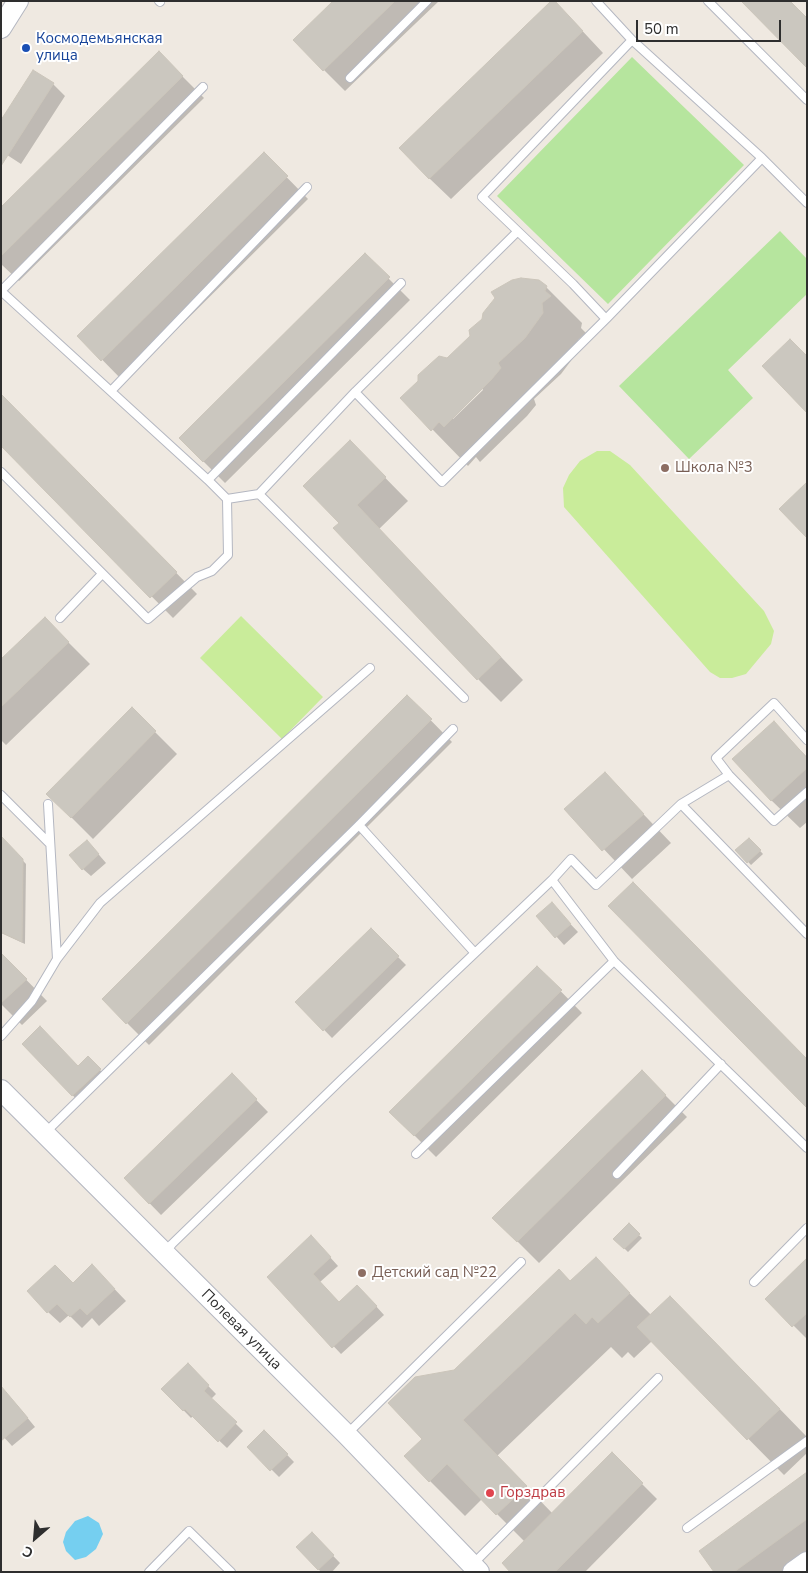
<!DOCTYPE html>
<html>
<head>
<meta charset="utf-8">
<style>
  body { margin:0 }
  #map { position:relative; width:808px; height:1573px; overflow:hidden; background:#efe9e1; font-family:"Nunito Sans",sans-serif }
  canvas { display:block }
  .frame { position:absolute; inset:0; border:2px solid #2e2e2e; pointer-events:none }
  .north { position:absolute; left:10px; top:1513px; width:50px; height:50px; -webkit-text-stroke:4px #fff; paint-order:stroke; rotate:207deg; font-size:14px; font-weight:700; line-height:20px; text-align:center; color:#2e2e2e }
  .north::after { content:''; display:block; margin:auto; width:18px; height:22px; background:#2e2e2e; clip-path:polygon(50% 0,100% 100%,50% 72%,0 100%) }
  .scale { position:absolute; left:636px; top:20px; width:145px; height:22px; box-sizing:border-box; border:2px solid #2e2e2e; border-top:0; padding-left:6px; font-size:15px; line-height:18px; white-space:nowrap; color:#2e2e2e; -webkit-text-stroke:4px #fff; paint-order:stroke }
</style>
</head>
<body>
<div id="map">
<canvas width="808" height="1573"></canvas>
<div class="frame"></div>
<div class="north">С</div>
<div class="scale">50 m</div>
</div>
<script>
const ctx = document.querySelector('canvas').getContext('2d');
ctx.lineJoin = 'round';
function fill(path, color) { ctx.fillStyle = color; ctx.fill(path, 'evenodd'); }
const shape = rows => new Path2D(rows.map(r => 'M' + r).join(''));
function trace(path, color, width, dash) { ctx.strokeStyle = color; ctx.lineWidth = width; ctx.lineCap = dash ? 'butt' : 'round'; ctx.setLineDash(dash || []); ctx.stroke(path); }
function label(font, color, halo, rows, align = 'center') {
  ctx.font = font + ' "Nunito Sans",sans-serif'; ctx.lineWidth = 4; ctx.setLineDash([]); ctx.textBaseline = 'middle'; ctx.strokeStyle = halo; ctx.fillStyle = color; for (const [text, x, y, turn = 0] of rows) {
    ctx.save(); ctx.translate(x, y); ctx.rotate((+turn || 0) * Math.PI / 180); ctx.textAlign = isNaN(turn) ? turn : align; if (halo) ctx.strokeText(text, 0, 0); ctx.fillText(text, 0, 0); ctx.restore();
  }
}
fill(shape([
  [632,57,744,165,608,304,497,196],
  [780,231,807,259,807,294,728,370,753,398,689,459,619,386]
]), '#b6e59e');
fill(shape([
  [597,451,610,451,630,465,764,611,774,631,771,644,746,674,732,678,720,678,710,672,564,507,563,488,569,475,580,461],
  [241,616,323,697,282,739,200,658]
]), '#c9ec9a');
fill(shape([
  [88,1516,99,1523,103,1534,96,1549,86,1557,75,1560,66,1551,63,1542,66,1532,75,1521]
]), '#75cff0');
fill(shape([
  [335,1,439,1,345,91,324,70],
  [575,23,603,53,451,199,429,178],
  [159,53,204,98,19,281,1,264,1,209],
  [53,84,65,96,21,164,1,151],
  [264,154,308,199,124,382,79,336],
  [365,255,410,300,225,483,180,438],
  [546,287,582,323,581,328,586,333,578,340,579,350,561,374,534,399,536,405,527,416,480,462,476,457,468,466,402,398,447,359],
  [482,388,483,390,453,419,453,416],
  [1,395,197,594,173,618,1,444],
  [350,442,408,501,379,529,523,680,501,702,478,679,341,523],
  [66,640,90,664,6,745,1,740,1,661],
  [407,696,452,742,149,1045,103,999],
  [132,709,177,754,93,839,48,794],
  [774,723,807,757,807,822,800,828,771,800],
  [605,774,671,843,632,879,566,809],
  [1,837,26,864,25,944,1,933],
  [749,839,763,854,751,865,737,850],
  [94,849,106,863,91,876,83,869],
  [559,912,578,932,564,945,538,916],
  [371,930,406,965,332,1038,297,1002],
  [1,954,47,1001,22,1025,1,1004],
  [537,967,582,1013,436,1157,391,1112],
  [24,1044,78,1068,88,1058,108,1078,80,1103],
  [642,1072,687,1117,539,1263,494,1218],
  [232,1075,268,1112,161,1215,125,1178],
  [629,1225,642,1238,628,1252,615,1239],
  [319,1245,338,1266,320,1282,339,1303,365,1294,384,1315,341,1354,268,1277],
  [596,1259,651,1315,706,1333,807,1437,807,1453,784,1475,652,1341,634,1358,628,1352,622,1358,611,1347,497,1456,553,1514,612,1454,657,1499,585,1572,512,1572,525,1542,482,1499,465,1516,430,1481,424,1439,455,1371,571,1283],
  [807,1260,807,1339,767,1299],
  [104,1278,126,1301,99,1326,92,1318,82,1328,69,1315,60,1323,48,1312,73,1284],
  [188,1365,216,1394,211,1399,243,1431,227,1448,193,1416,191,1418,163,1389],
  [17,1405,35,1427,12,1446,1,1434],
  [264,1431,294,1462,279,1477,249,1447],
  [807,1474,807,1556,786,1572,716,1572],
  [312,1534,340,1563,332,1572,321,1572,298,1547]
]), '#0003');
const building = shape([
  [333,1,395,1,323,71,293,40,333,1],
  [551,1,555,1,583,31,429,179,399,148,551,1],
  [741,1,790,1,807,18,807,68,741,1],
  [159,51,183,76,1,256,1,207,159,51],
  [33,70,54,83,1,166,1,120,33,70],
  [264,152,288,176,101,361,77,336,264,152],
  [365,253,390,277,203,462,179,438,365,253],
  [521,278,539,280,547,286,545,291,551,296,542,303,543,313,525,338,498,363,501,368,491,380,444,427,439,422,431,431,400,398,418,381,418,375,439,356,447,358,470,336,469,330,482,319,483,313,495,298,491,292,512,280,521,278],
  [790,339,807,356,807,413,762,366,790,339],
  [1,394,177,572,150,598,1,446,1,394],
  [350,440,386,477,357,505,501,657,477,680,333,528,339,523,303,486,350,440],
  [807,482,807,538,779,509,807,482],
  [45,617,69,642,1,707,1,659,45,617],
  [407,695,432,719,126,1024,102,999,407,695],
  [132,707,156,731,71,818,46,794,132,707],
  [774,721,807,758,807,768,771,801,732,759,774,721],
  [605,772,644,814,602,851,564,809,605,772],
  [1,836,23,859,22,942,1,932,1,836],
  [749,838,761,850,747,863,735,850,749,838],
  [87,840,99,854,82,870,69,855,87,840],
  [633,882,807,1059,807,1108,608,906,633,882],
  [552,902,571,924,555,938,536,916,552,902],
  [371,928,399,956,323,1031,295,1002,371,928],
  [1,953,27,979,1,1003,1,953],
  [537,966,562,990,414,1136,389,1112,537,966],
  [40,1026,78,1066,88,1056,101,1069,72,1096,22,1044,40,1026],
  [642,1070,666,1095,517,1242,492,1218,642,1070],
  [232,1073,257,1099,149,1204,124,1178,232,1073],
  [629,1223,640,1234,624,1249,613,1239,629,1223],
  [311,1235,331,1257,313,1274,339,1302,357,1285,377,1306,332,1348,267,1277,311,1235],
  [596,1257,630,1293,598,1323,592,1317,586,1324,575,1313,463,1420,527,1486,496,1515,447,1464,429,1482,404,1456,422,1439,388,1403,415,1377,454,1370,559,1269,570,1281,596,1257],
  [807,1258,807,1313,792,1327,765,1299,807,1258],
  [92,1264,115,1289,87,1315,80,1308,70,1317,57,1304,47,1313,27,1291,55,1265,73,1283,92,1264],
  [670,1296,780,1409,747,1440,637,1327,670,1296],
  [188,1363,209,1385,204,1391,237,1422,218,1442,185,1409,183,1411,161,1389,188,1363],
  [1,1386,28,1418,1,1441,1,1386],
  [264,1430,288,1454,270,1471,247,1447,264,1430],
  [612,1452,643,1483,555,1572,510,1572,502,1563,612,1452],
  [807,1472,807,1519,734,1572,714,1572,699,1551,807,1472],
  [312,1532,334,1555,318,1570,296,1547,312,1532]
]);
fill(building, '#cbc7bf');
trace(building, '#cbc5ba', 1);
const service = shape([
  [159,1,160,2],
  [596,1,632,40,762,158,807,203],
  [708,1,807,100],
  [350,78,427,1],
  [1,291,208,480,227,499,228,555,212,571,197,577,148,619,1,472],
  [1,291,203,87],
  [606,319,762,158],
  [111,391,307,187],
  [355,392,442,482,606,319,573,284,482,197,632,40],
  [208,480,401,283],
  [259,494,464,698],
  [227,499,259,494,355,392,517,232],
  [60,618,102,574],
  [807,740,774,703,716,758,729,775,774,821,807,792],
  [1,795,50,844],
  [681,804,729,775],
  [359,825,474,952],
  [552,880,571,859,596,885,681,804,807,934],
  [57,959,100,903,370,668],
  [1,1036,32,1001,57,959,48,804],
  [46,1132,359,825,453,729],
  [416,1154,614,961],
  [617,1174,721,1064],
  [165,1252,172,1244,342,1079,552,880,614,961,807,1148],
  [754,1282,807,1228],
  [348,1433,521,1262],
  [687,1528,807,1441],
  [472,1565,658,1378],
  [149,1572,189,1531,231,1572]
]);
const tertiary = shape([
  [1,28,18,1],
  [1,1090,347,1435,479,1572],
  [793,1572,807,1562]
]);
trace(service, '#b4b7c1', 10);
trace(tertiary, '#b4b7c1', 22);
trace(service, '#fff', 8);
trace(tertiary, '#fff', 20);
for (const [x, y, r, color] of [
  [26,48,5,"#1a4fb4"],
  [665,468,5,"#8d6e63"],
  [362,1273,5,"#8d6e63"],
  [490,1493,5,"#e0444e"]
]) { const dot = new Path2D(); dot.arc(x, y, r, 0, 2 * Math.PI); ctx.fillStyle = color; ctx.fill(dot); trace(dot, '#fff', 2); }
label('15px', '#164399', '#fff', [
  ["Космодемьянская",36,39],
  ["улица",36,56]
], 'left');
label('15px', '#785e54', '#fff', [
  ["Школа №3",675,468],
  ["Детский сад №22",372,1273]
], 'left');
label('15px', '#2e2e2e', '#fff', [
  ["Полевая улица",241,1330,45]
]);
label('15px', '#be3a42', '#fff', [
  ["Горздрав",500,1493]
], 'left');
</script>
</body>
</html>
